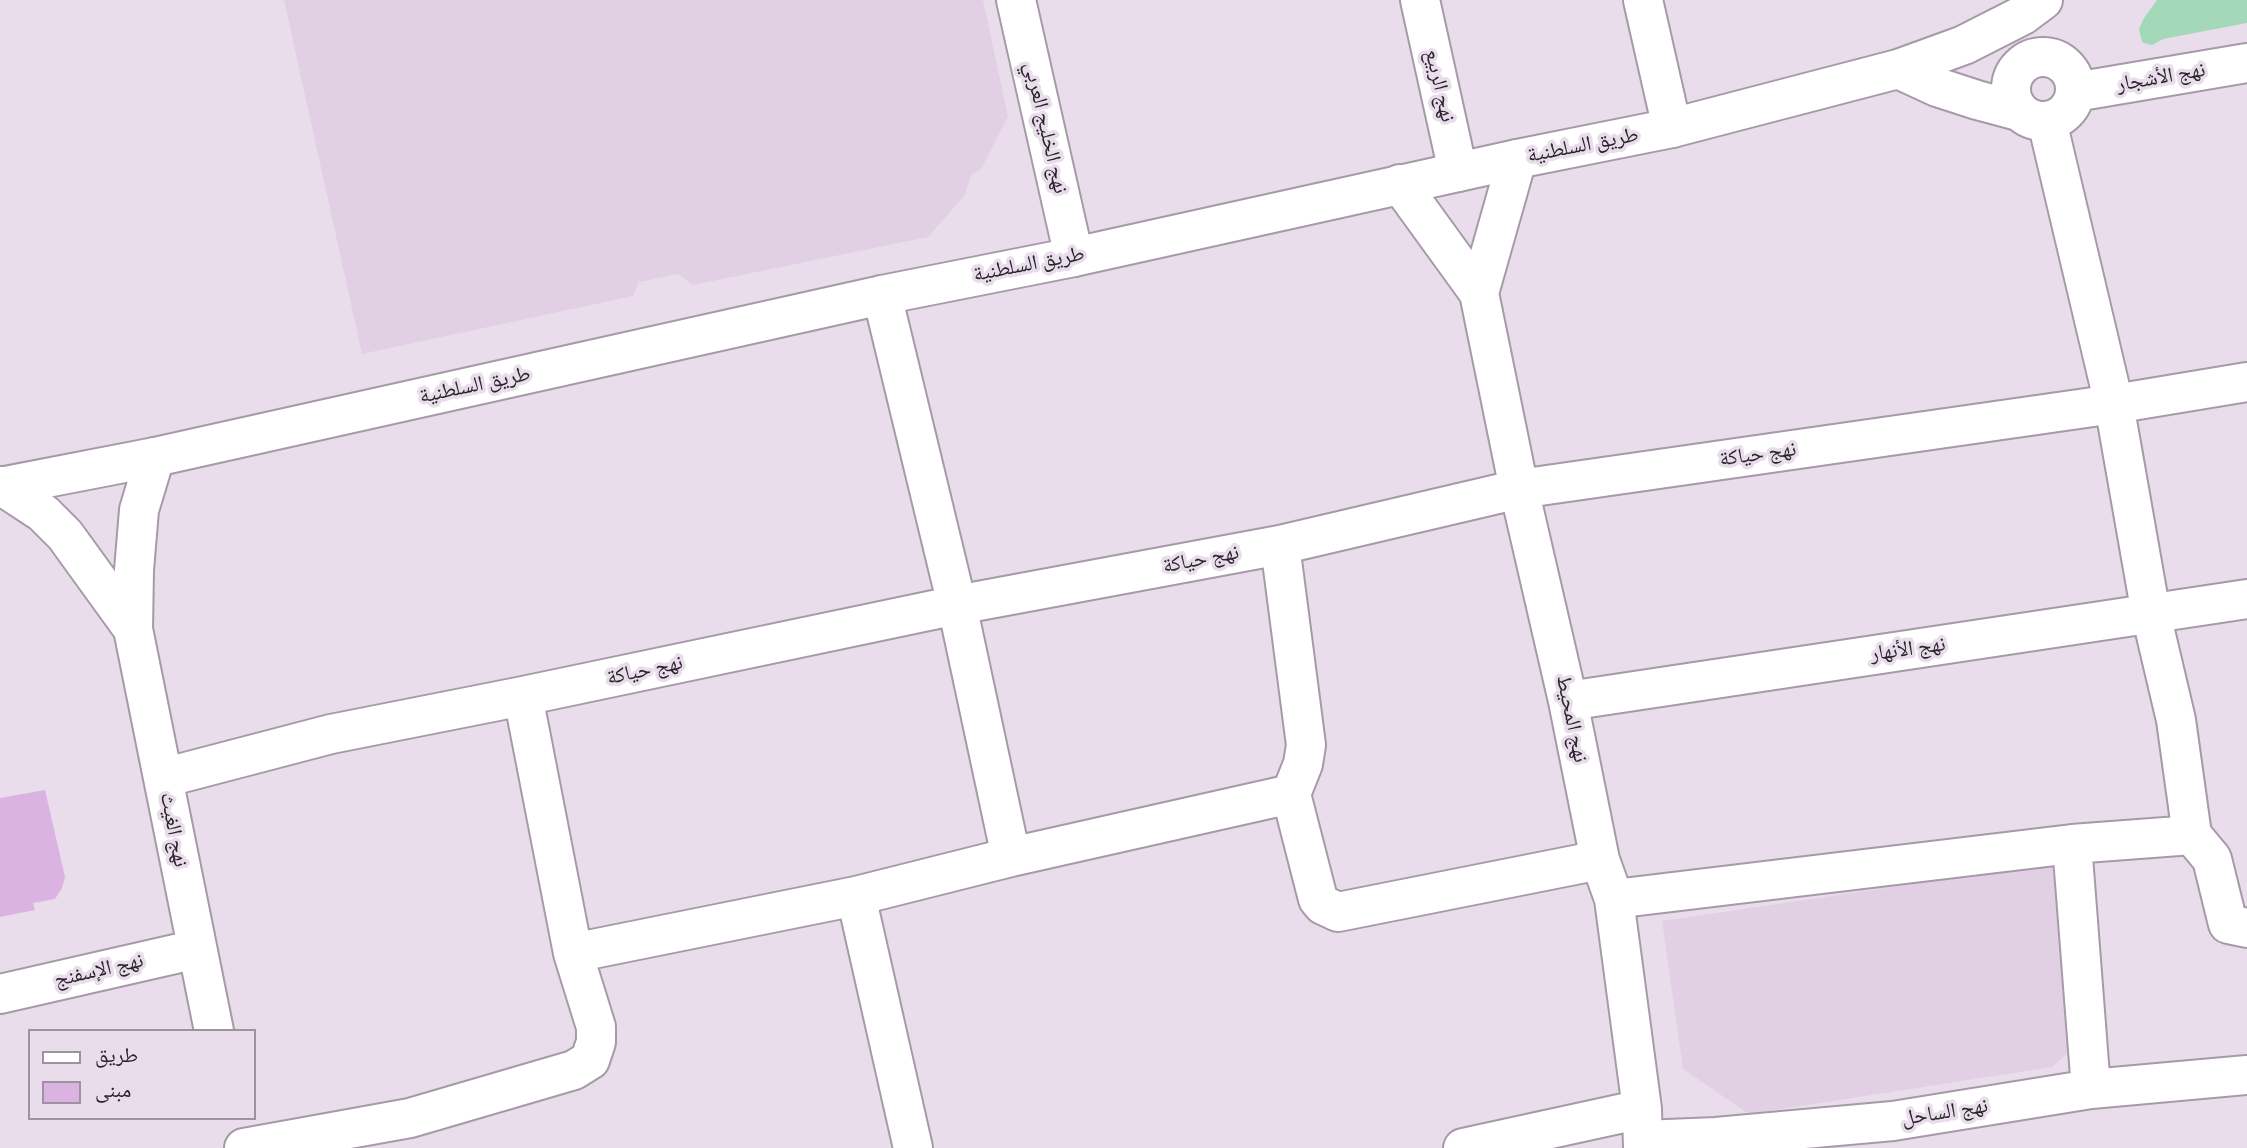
<!DOCTYPE html>
<html>
<head>
<meta charset="utf-8">
<style>
  body { margin:0 }
  #map { position:relative; width:2247px; height:1148px; overflow:hidden; background:#e9ddeb; font-family:"Roboto Condensed","Noto Naskh Arabic",sans-serif }
  canvas { display:block }
  .legend { position:absolute; left:28px; top:1029px; width:228px; height:91px; box-sizing:border-box; background:#e9ddeb; border:2px solid #9c939d; margin:0; padding:9px 12px; list-style:none; font-size:21px; color:#282429 }
  .legend li { display:flex; align-items:center; gap:14px; height:35px }
  .legend b { width:35px; border:2px solid #9c939d }
</style>
</head>
<body>
<div id="map">
<canvas width="2247" height="1148"></canvas>
<ul class="legend">
<li><b style="height:9px;background:#fff"></b>طريق</li>
<li><b style="height:19px;background:#dab3e2"></b>مبنى</li>
</ul>
</div>
<script>
const ctx = document.querySelector('canvas').getContext('2d');
ctx.lineJoin = 'round';
function fill(path, color) { ctx.fillStyle = color; ctx.fill(path, 'evenodd'); }
const shape = rows => new Path2D(rows.map(r => 'M' + r).join(''));
function trace(path, color, width, dash) { ctx.strokeStyle = color; ctx.lineWidth = width; ctx.lineCap = dash ? 'butt' : 'round'; ctx.setLineDash(dash || []); ctx.stroke(path); }
function label(font, color, halo, rows, align = 'center') {
  ctx.font = font + ' "Roboto Condensed","Noto Naskh Arabic",sans-serif'; ctx.lineWidth = 7; ctx.setLineDash([]); ctx.textBaseline = 'middle'; ctx.strokeStyle = halo; ctx.fillStyle = color; for (const [text, x, y, turn = 0] of rows) {
    ctx.save(); ctx.translate(x, y); ctx.rotate((+turn || 0) * Math.PI / 180); ctx.textAlign = isNaN(turn) ? turn : align; if (halo) ctx.strokeText(text, 0, 0); ctx.fillText(text, 0, 0); ctx.restore();
  }
}
fill(shape([
  [284,0,983,0,1008,117,981,169,971,175,965,195,928,237,693,285,678,274,639,282,633,296,362,354],
  [2055,863,2074,1048,2052,1067,1749,1114,1683,1069,1662,921]
]), '#e1d0e4');
fill(shape([
  [2157,0,2247,0,2247,23,2163,39,2152,45,2147,44,2142,42,2139,29,2144,18]
]), '#a3d9b9');
fill(shape([
  [45,790,65,877,62,888,55,899,33,903,35,910,0,917,0,798]
]), '#dab3e2');
const minor = shape([
  [1016,0,1074,257],
  [1420,0,1458,172],
  [1643,0,1672,128],
  '2011 89a32 32 0 1 1 64 0a32 32 0 1 1-64 0Z',
  [2075,92,2247,63],
  [2047,121,2114,404,2151,614,2176,720,2192,835,2212,859,2228,924,2247,928],
  [1400,184,1479,293,1519,489,1568,701,1600,860,1614,899,1642,1109,1643,1148],
  [1479,293,1517,159],
  [882,295,957,605,1011,857],
  [155,457,139,510,134,570,133,629,214,1031],
  [2,486,43,513,65,535,133,629],
  [1280,545,1306,745,1303,764,1291,794,1318,899,1323,905,1338,912,1600,860],
  [1568,701,2247,599],
  [163,778,331,734,523,696,957,605,1280,545,1519,489,2114,404,2247,382],
  [2072,844,2091,1089],
  [856,896,913,1148],
  [1614,899,2072,844,2192,835],
  [573,953,856,896,1011,857,1291,794],
  [0,994,197,949],
  [1643,1140,1716,1137,1893,1121,2091,1089,2247,1075],
  [244,1148,410,1118,574,1070,590,1060,596,1042,596,1027,573,953,523,696],
  [1463,1148,1642,1109]
]);
const secondary = shape([
  [1898,69,1937,87,1977,100,2018,111],
  [0,487,155,457,882,295,1074,257,1517,159,1672,128,1898,69,1964,45,2023,15,2043,0]
]);
trace(minor, '#a69aa8', 42);
trace(secondary, '#a69aa8', 42);
trace(minor, '#fff', 38);
trace(secondary, '#fff', 38);
label('21px', '#282429', '#e9ddeb', [
  ["نهج الأشجار",2161,78,-10],
  ["نهج الربيع",1439,86,77],
  ["نهج الخليج العربي",1045,128,77],
  ["طريق السلطنية",1583,146,-11],
  ["طريق السلطنية",1029,265,-11],
  ["طريق السلطنية",475,386,-12],
  ["نهج حياكة",1758,455,-8],
  ["نهج حياكة",1201,560,-11],
  ["نهج الأنهار",1908,650,-8],
  ["نهج حياكة",645,671,-12],
  ["نهج المحيط",1571,719,78],
  ["نهج الغيث",173,830,79],
  ["نهج الإسفنج",99,971,-13],
  ["نهج الساحل",1945,1113,-9]
]);
</script>
</body>
</html>
